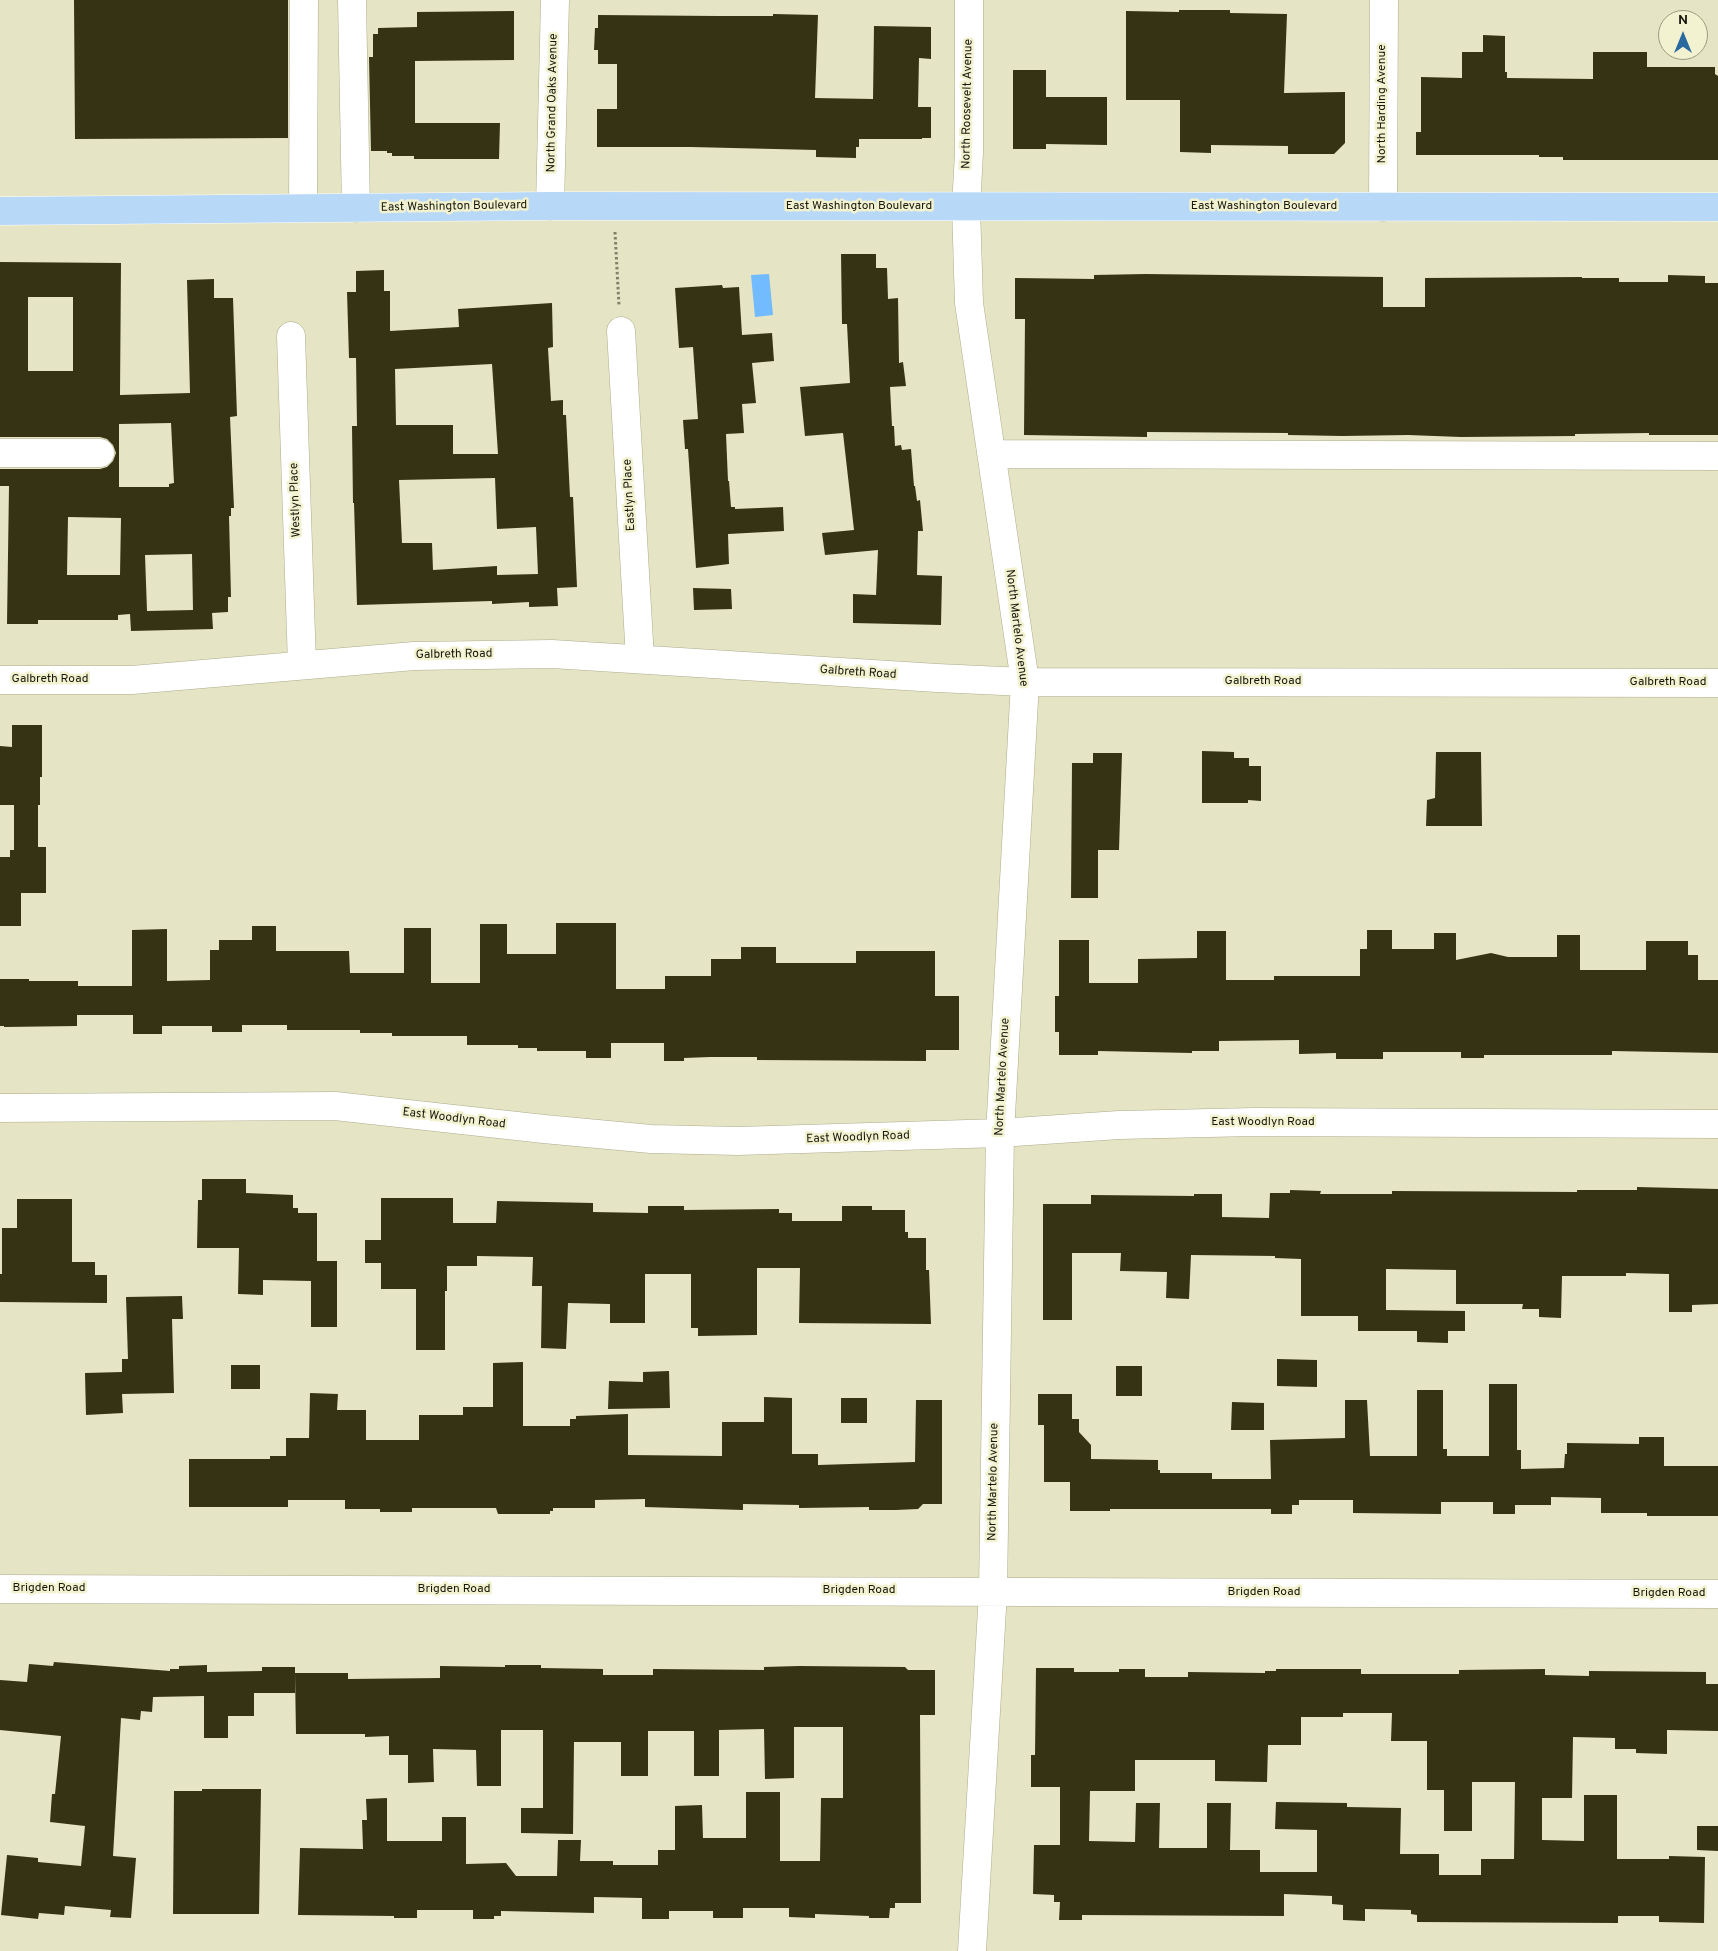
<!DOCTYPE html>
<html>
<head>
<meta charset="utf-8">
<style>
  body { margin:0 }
  #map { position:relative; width:1718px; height:1951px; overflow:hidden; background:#e5e4c4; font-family:Overpass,sans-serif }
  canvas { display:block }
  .north { position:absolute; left:1658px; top:10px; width:50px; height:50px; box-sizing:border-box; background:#f2f2d1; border:1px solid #9a9a81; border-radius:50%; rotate:0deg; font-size:14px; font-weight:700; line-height:20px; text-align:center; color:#16160a }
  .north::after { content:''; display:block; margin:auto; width:18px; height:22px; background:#2a69a0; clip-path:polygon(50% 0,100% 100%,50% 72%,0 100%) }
</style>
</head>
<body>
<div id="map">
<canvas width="1718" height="1951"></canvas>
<div class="north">N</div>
</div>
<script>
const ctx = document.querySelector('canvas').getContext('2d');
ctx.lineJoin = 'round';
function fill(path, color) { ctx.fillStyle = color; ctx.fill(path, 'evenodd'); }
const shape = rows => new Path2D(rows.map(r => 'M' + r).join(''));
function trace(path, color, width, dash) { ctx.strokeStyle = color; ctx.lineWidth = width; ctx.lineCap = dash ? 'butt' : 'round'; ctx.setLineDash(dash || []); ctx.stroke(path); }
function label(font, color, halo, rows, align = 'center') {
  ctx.font = font + ' Overpass,sans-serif'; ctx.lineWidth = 5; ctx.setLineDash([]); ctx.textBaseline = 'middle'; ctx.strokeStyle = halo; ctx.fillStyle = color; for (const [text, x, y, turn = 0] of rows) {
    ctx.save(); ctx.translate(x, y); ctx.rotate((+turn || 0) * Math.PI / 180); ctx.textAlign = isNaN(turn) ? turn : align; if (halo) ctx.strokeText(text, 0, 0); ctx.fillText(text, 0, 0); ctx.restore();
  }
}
fill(shape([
  [769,274,773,315,755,317,751,275]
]), '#72bbfe');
fill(shape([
  [74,0,288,0,288,138,75,139],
  [1179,10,1230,10,1230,13,1287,14,1284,93,1345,92,1345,143,1334,154,1288,154,1288,146,1211,145,1211,153,1180,152,1180,100,1126,100,1126,11,1179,12],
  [514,11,514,60,415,61,415,123,500,123,499,159,414,159,414,156,392,156,392,153,387,153,387,151,371,151,369,57,373,57,373,34,378,34,378,28,417,27,417,12],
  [773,14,818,15,815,98,873,99,874,26,931,27,931,59,919,58,918,107,931,107,931,138,922,138,922,139,859,139,859,147,856,147,856,158,816,157,816,150,691,147,597,147,597,109,617,109,617,64,598,64,598,50,594,50,595,28,598,28,598,15,717,16,773,16],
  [1483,35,1505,36,1505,72,1507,72,1507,78,1593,79,1593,52,1647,52,1647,67,1715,67,1715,74,1718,76,1718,160,1563,160,1563,157,1539,157,1539,155,1416,155,1416,132,1421,132,1421,77,1462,78,1462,52,1483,52],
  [1013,70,1046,70,1046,97,1107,97,1107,145,1046,144,1046,149,1013,149],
  [841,254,876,254,876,268,887,268,888,299,898,298,899,363,903,362,906,386,890,387,892,426,894,426,895,446,901,445,902,450,911,449,914,486,915,486,917,501,920,500,923,531,918,531,917,575,942,576,941,625,853,623,853,594,876,595,878,550,825,555,822,533,854,530,843,433,805,436,800,387,850,383,847,324,842,324],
  [0,262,121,263,120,395,190,393,187,280,214,279,214,298,233,298,237,416,230,417,234,508,231,508,231,516,229,516,231,597,228,597,228,612,212,613,213,629,131,631,130,614,118,615,118,620,38,620,38,624,7,624,9,486,0,486,0,469,100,469,107,467,113,461,116,453,113,445,107,439,100,437,0,437],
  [28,297,73,297,73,371,28,371],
  [171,423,174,483,169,484,169,487,119,487,119,424],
  [68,517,121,518,120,575,67,575],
  [192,554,193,610,147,611,145,555],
  [384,270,384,291,390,291,390,331,459,327,458,309,552,303,553,347,548,348,551,401,563,400,563,415,566,415,570,497,573,497,577,587,557,588,558,606,529,607,529,602,492,604,492,601,357,605,354,503,353,503,352,426,357,426,356,358,349,358,347,292,356,292,356,271],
  [492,364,498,454,453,454,453,425,396,425,395,369],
  [495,478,497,529,536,527,538,574,497,575,497,566,433,570,432,543,402,543,399,480],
  [1146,274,1383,277,1383,307,1425,307,1425,278,1582,277,1582,278,1619,278,1619,282,1668,282,1668,275,1705,276,1705,283,1718,283,1718,435,1649,435,1649,433,1575,434,1575,436,1461,437,1408,435,1342,436,1288,435,1288,433,1147,432,1147,437,1024,435,1025,319,1015,319,1015,278,1094,279,1094,275],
  [722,285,723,288,739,287,742,335,772,333,774,361,752,363,756,403,742,404,744,433,726,434,728,481,729,481,731,507,735,507,735,509,783,507,784,531,728,534,729,564,696,568,688,449,685,449,683,420,698,419,693,347,679,348,675,288],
  [693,588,731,589,732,609,694,610],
  [12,725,42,725,42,777,40,777,40,805,38,805,38,847,46,847,46,893,21,893,21,926,0,926,0,857,10,857,10,850,14,850,14,805,0,805,0,746,12,747],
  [1202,751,1234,752,1234,758,1249,758,1249,766,1261,766,1261,801,1248,800,1248,803,1202,803],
  [1436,752,1481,752,1482,826,1426,826,1427,800,1435,798],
  [1093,753,1122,753,1119,850,1098,850,1098,898,1071,898,1072,763,1093,763],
  [556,923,616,923,616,989,665,989,665,976,711,976,711,959,741,959,741,947,776,947,776,963,856,963,856,951,935,951,935,996,959,996,959,1050,926,1050,926,1061,757,1060,757,1057,710,1057,684,1058,684,1061,664,1061,664,1043,611,1043,611,1058,586,1058,586,1051,537,1051,537,1048,518,1048,518,1045,467,1045,467,1036,392,1036,392,1033,360,1033,360,1030,287,1030,287,1025,242,1025,242,1032,212,1032,212,1026,162,1026,162,1034,133,1034,133,1015,77,1015,77,1026,4,1027,4,1026,0,1026,0,979,29,979,29,981,78,981,78,986,132,986,132,930,167,929,167,981,210,980,210,950,219,950,219,940,252,940,252,926,276,926,276,951,349,951,350,973,404,973,404,928,431,928,431,983,480,983,480,924,507,924,507,954,556,954],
  [1367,930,1392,930,1392,949,1434,949,1434,933,1456,933,1456,960,1491,953,1508,957,1557,957,1557,935,1580,935,1580,970,1646,970,1646,941,1688,941,1688,955,1698,955,1698,980,1718,980,1718,1053,1612,1051,1612,1055,1484,1055,1484,1058,1461,1058,1461,1052,1383,1052,1383,1059,1336,1059,1336,1053,1299,1054,1299,1040,1219,1041,1219,1051,1192,1051,1192,1053,1098,1051,1098,1055,1059,1055,1059,1032,1055,1032,1055,996,1059,996,1059,940,1089,940,1089,983,1138,983,1138,959,1197,958,1197,931,1226,931,1226,980,1274,980,1274,976,1360,976,1360,949,1367,949],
  [202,1179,246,1179,246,1193,293,1195,293,1208,298,1208,298,1213,317,1213,317,1261,337,1261,337,1327,311,1327,311,1281,263,1280,263,1295,238,1294,239,1248,197,1248,198,1200,202,1200],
  [1637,1187,1718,1189,1718,1304,1692,1305,1692,1312,1669,1312,1669,1274,1626,1273,1626,1276,1562,1276,1561,1318,1539,1317,1539,1309,1522,1309,1523,1304,1456,1304,1456,1270,1386,1269,1386,1310,1465,1311,1465,1331,1448,1331,1448,1343,1417,1342,1417,1331,1358,1331,1358,1316,1301,1316,1301,1259,1275,1258,1275,1256,1191,1255,1189,1299,1166,1298,1167,1272,1120,1271,1121,1253,1072,1253,1072,1320,1043,1320,1043,1204,1091,1204,1091,1195,1194,1196,1194,1194,1222,1194,1222,1217,1269,1218,1270,1193,1290,1193,1290,1190,1321,1191,1320,1194,1392,1194,1392,1191,1577,1192,1577,1190,1637,1190],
  [381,1198,453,1198,453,1223,496,1223,497,1201,593,1203,593,1212,648,1213,648,1206,684,1206,684,1210,779,1209,779,1213,792,1213,792,1221,842,1221,842,1206,872,1206,872,1210,905,1210,905,1232,908,1232,908,1238,926,1238,926,1270,929,1270,931,1324,799,1323,800,1268,757,1268,757,1335,698,1336,698,1328,691,1328,691,1274,645,1274,645,1323,610,1323,610,1304,568,1303,566,1349,541,1348,542,1286,532,1286,533,1257,477,1256,477,1266,447,1266,447,1291,445,1291,445,1350,416,1350,416,1289,381,1289,381,1263,365,1263,365,1240,381,1240],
  [17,1199,72,1199,72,1262,95,1262,95,1275,107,1275,107,1303,0,1302,0,1274,2,1274,2,1228,17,1228],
  [182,1296,183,1319,172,1319,174,1393,122,1394,123,1413,86,1415,85,1373,122,1372,122,1359,128,1359,126,1297],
  [1277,1359,1317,1360,1317,1387,1277,1386],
  [523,1362,523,1426,570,1426,570,1419,576,1419,576,1416,628,1414,628,1455,722,1456,722,1422,764,1422,764,1397,792,1398,792,1454,818,1454,818,1465,915,1462,916,1400,942,1400,942,1504,923,1504,918,1509,896,1510,869,1510,869,1507,799,1508,799,1505,743,1504,743,1510,645,1507,645,1499,595,1500,595,1508,553,1508,553,1511,550,1511,550,1514,498,1514,496,1508,412,1508,412,1512,380,1512,380,1509,345,1509,345,1500,288,1500,288,1507,189,1507,189,1459,270,1459,270,1456,286,1456,286,1438,309,1438,310,1393,338,1394,337,1410,366,1410,366,1440,419,1440,419,1415,463,1415,463,1407,493,1407,493,1363],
  [231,1365,260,1365,260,1389,231,1389],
  [1116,1366,1142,1366,1142,1396,1116,1396],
  [669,1371,670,1408,608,1409,609,1381,643,1382,643,1372],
  [1489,1384,1517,1384,1517,1450,1521,1450,1521,1469,1564,1468,1565,1454,1567,1454,1567,1443,1639,1444,1639,1437,1664,1437,1664,1466,1718,1466,1718,1516,1647,1516,1647,1513,1601,1513,1601,1498,1551,1497,1551,1505,1515,1505,1515,1514,1493,1514,1493,1502,1441,1502,1441,1514,1353,1513,1353,1500,1299,1500,1299,1505,1292,1505,1292,1514,1271,1514,1271,1509,1110,1509,1110,1511,1070,1511,1070,1482,1044,1482,1044,1425,1038,1425,1038,1394,1072,1394,1072,1419,1079,1419,1079,1432,1091,1445,1091,1459,1158,1460,1158,1470,1160,1470,1160,1473,1212,1473,1212,1479,1271,1479,1270,1440,1345,1438,1345,1400,1367,1400,1370,1456,1417,1456,1417,1390,1443,1390,1443,1449,1447,1449,1447,1456,1489,1456],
  [841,1398,867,1398,867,1423,841,1423],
  [1232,1402,1264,1403,1264,1430,1231,1430],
  [54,1662,170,1671,170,1669,179,1669,179,1666,207,1665,207,1672,262,1671,262,1667,295,1667,295,1693,254,1693,254,1716,228,1716,228,1738,204,1738,204,1696,153,1697,152,1712,141,1711,140,1720,121,1718,113,1856,136,1858,131,1918,110,1917,111,1910,65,1906,64,1915,39,1913,38,1919,1,1915,7,1855,38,1858,38,1862,81,1866,85,1826,50,1822,52,1794,55,1794,61,1736,0,1730,0,1680,27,1682,29,1664,53,1666],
  [505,1665,541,1665,541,1668,603,1669,603,1675,653,1675,653,1669,764,1670,764,1667,799,1666,905,1667,908,1670,935,1670,935,1715,920,1715,921,1903,895,1903,895,1908,890,1908,889,1918,869,1918,869,1916,815,1914,815,1918,789,1917,789,1908,743,1908,743,1918,713,1918,713,1911,669,1911,669,1919,642,1919,642,1898,594,1897,594,1913,501,1911,501,1916,494,1916,494,1919,473,1919,473,1910,417,1910,417,1918,394,1918,394,1916,298,1915,300,1848,363,1849,362,1820,367,1820,366,1799,387,1798,387,1841,442,1841,442,1817,466,1817,466,1864,506,1863,516,1876,557,1876,558,1840,581,1840,580,1861,613,1861,613,1865,658,1865,658,1850,675,1850,675,1806,702,1805,703,1838,746,1838,746,1792,780,1792,780,1861,820,1861,821,1798,843,1798,843,1727,794,1727,794,1778,765,1779,764,1729,719,1730,719,1776,694,1776,694,1731,648,1731,648,1776,621,1776,621,1742,574,1742,573,1834,521,1833,521,1808,543,1808,543,1730,501,1730,501,1786,477,1786,476,1750,433,1749,434,1782,408,1783,408,1755,389,1755,389,1736,365,1737,365,1734,296,1734,295,1673,348,1673,348,1679,440,1678,440,1666,505,1667],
  [1036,1668,1074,1668,1074,1672,1119,1672,1119,1669,1145,1669,1145,1677,1188,1677,1188,1672,1265,1673,1265,1671,1276,1671,1276,1669,1361,1669,1361,1674,1459,1674,1459,1670,1545,1669,1545,1675,1589,1676,1589,1671,1706,1672,1706,1684,1718,1684,1718,1731,1667,1730,1667,1754,1636,1753,1636,1749,1615,1749,1615,1738,1573,1737,1572,1798,1542,1798,1542,1840,1584,1841,1584,1795,1617,1795,1617,1859,1669,1859,1669,1856,1705,1857,1704,1923,1659,1922,1659,1916,1618,1916,1618,1923,1417,1922,1417,1915,1411,1914,1411,1910,1365,1909,1365,1921,1343,1920,1343,1905,1332,1904,1332,1896,1284,1894,1284,1916,1082,1915,1082,1920,1059,1920,1060,1902,1054,1902,1054,1895,1033,1894,1034,1845,1060,1845,1060,1787,1031,1787,1031,1755,1035,1755],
  [1343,1713,1392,1713,1391,1741,1427,1741,1427,1790,1444,1790,1444,1831,1472,1831,1472,1782,1515,1782,1514,1859,1481,1859,1481,1875,1439,1875,1439,1854,1400,1854,1401,1808,1347,1807,1347,1803,1276,1802,1275,1829,1317,1830,1317,1872,1260,1872,1260,1850,1230,1850,1231,1803,1207,1803,1207,1848,1159,1848,1160,1803,1136,1803,1135,1842,1089,1841,1090,1791,1135,1791,1135,1760,1215,1760,1215,1781,1267,1782,1268,1745,1301,1745,1301,1717,1343,1717],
  [202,1789,261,1789,259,1914,173,1914,174,1791,202,1791],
  [1697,1826,1718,1826,1718,1851,1697,1850]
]), '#353314');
const minor = shape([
  [352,0,356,208],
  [969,0,969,153,966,207,969,303,1025,682,1000,1133,993,1592,972,1951],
  [550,206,555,0],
  [1383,207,1384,0],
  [303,208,304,0],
  [621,331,640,659],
  [291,336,302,665],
  [0,453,100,453],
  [992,454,1718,456],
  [0,680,132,680,414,656,552,654,937,678,1025,682,1718,683],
  [0,1108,335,1106,544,1129,651,1139,738,1141,1000,1133,1119,1125,1254,1122,1718,1124],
  [0,1589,1718,1594]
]);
const major = shape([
  [0,211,550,206,1718,207]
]);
trace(minor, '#adac8d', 29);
trace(major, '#fff', 29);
trace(shape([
  [615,232,619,306]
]), '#81806a', 3, [2.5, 2.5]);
trace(minor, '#fff', 28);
trace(major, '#b8d8f7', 28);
label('12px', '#16160a', '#f2f2d1', [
  ["North Grand Oaks Avenue",553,103,-89],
  ["North Roosevelt Avenue",968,104,-89],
  ["North Harding Avenue",1383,104,-90],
  ["East Washington Boulevard",454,207,-1],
  ["East Washington Boulevard",859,207],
  ["East Washington Boulevard",1264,207],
  ["Eastlyn Place",630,495,-93],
  ["Westlyn Place",296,500,-92],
  ["North Martelo Avenue",1016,628,83],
  ["Galbreth Road",454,655,-1],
  ["Galbreth Road",858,673,4],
  ["Galbreth Road",50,680],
  ["Galbreth Road",1263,682],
  ["Galbreth Road",1668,683],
  ["North Martelo Avenue",1003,1077,-87],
  ["East Woodlyn Road",454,1119,7],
  ["East Woodlyn Road",1263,1123],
  ["East Woodlyn Road",858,1138,-2],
  ["North Martelo Avenue",994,1482,-89],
  ["Brigden Road",49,1589],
  ["Brigden Road",454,1590],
  ["Brigden Road",859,1591],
  ["Brigden Road",1264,1593],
  ["Brigden Road",1669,1594]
]);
</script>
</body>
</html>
